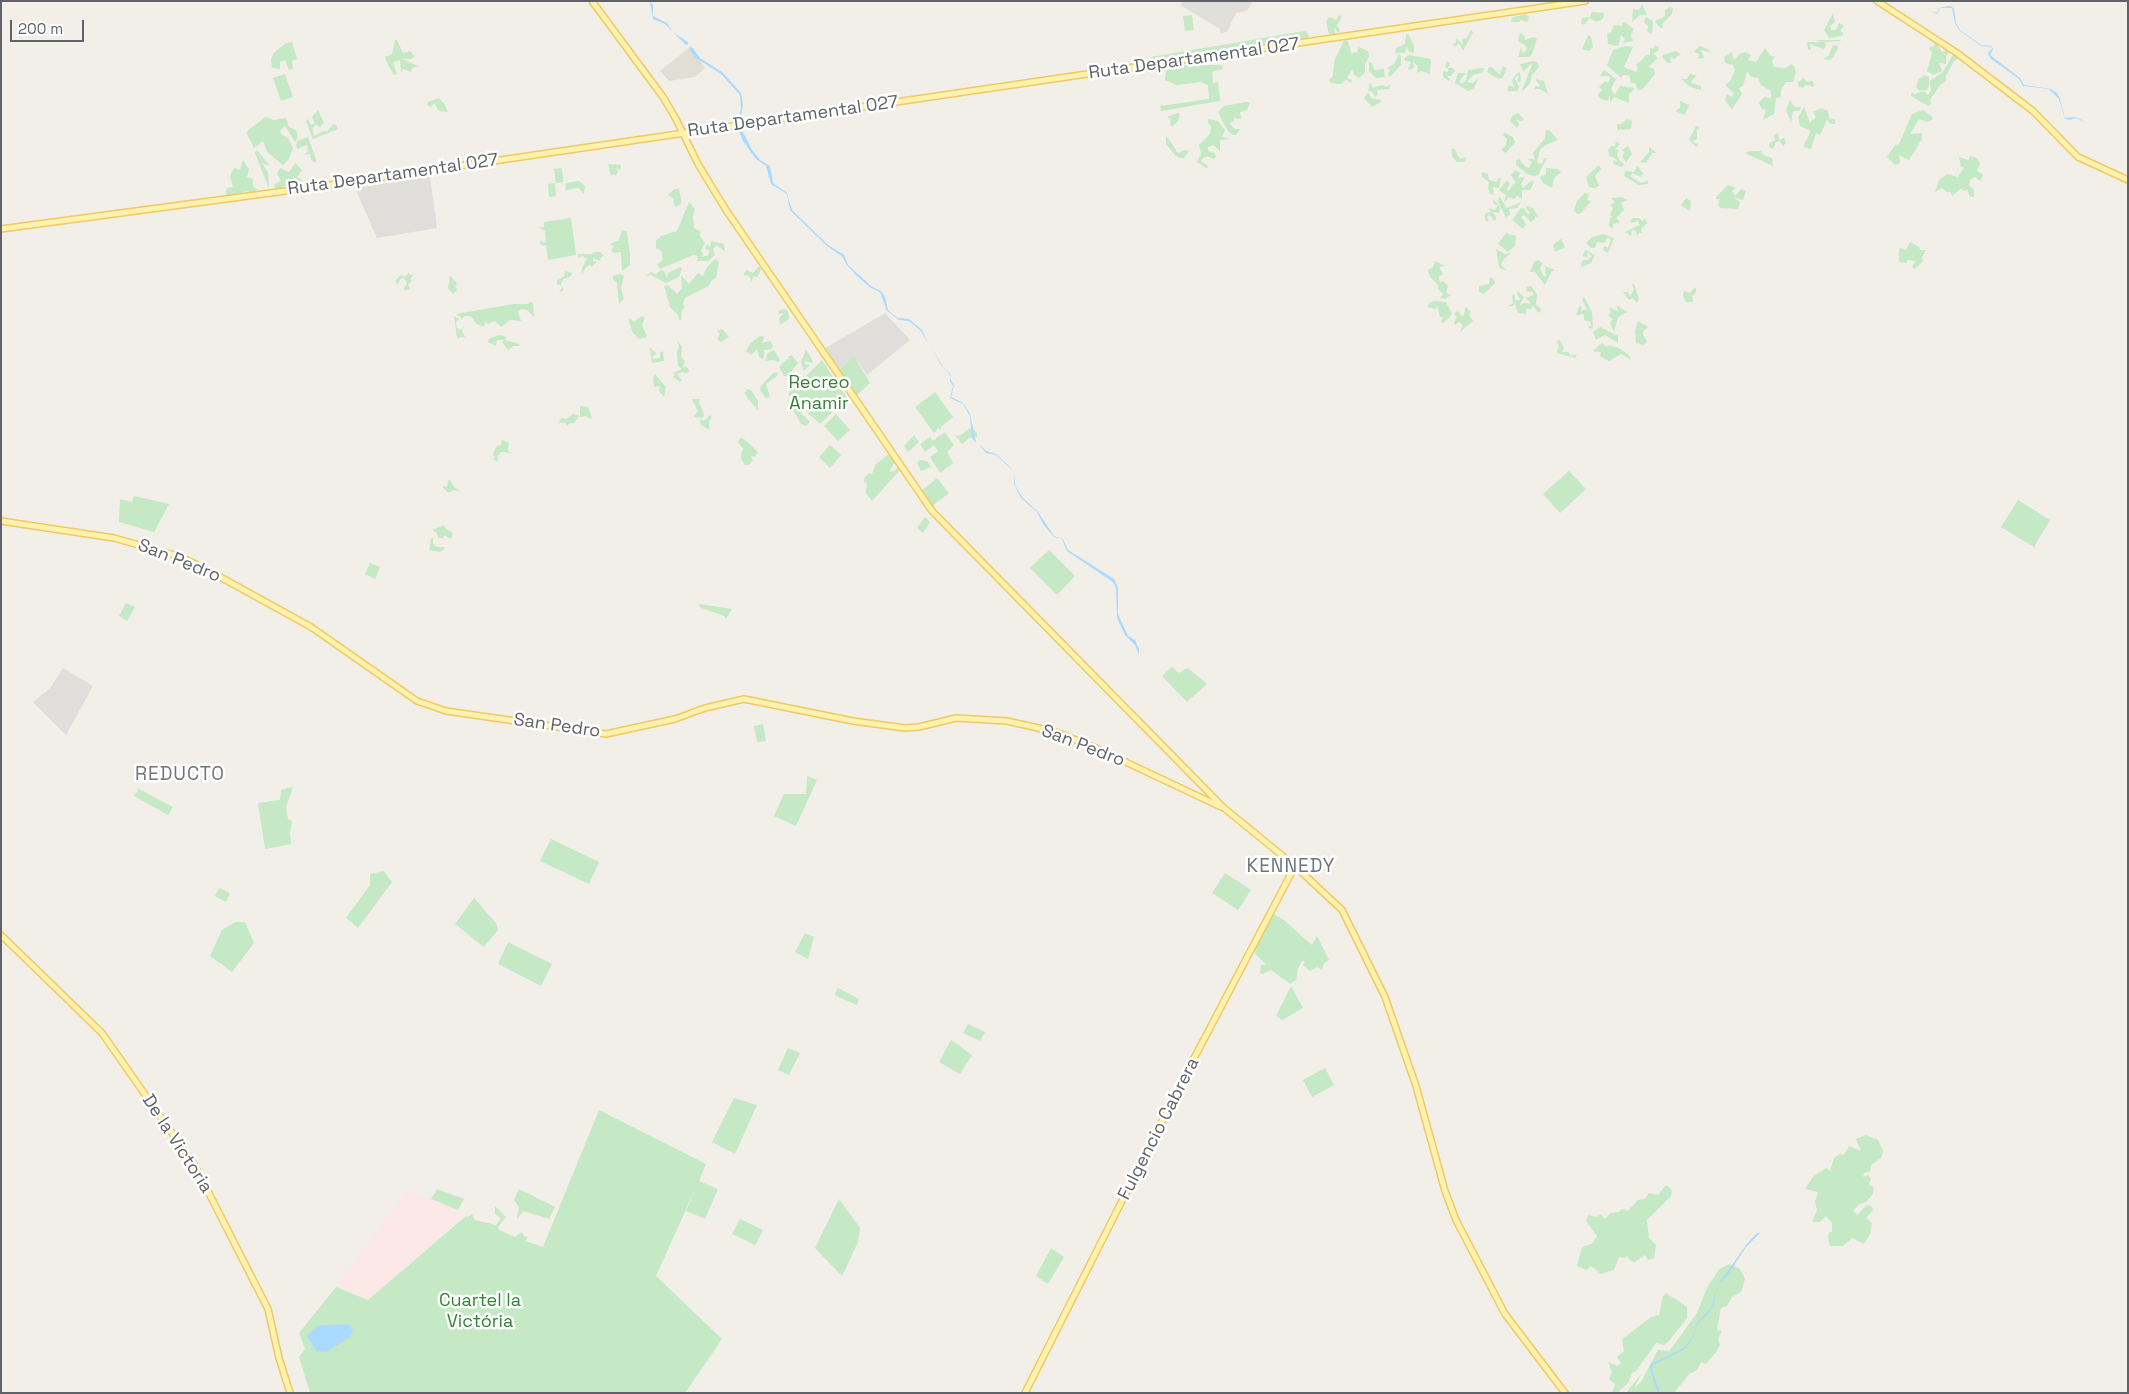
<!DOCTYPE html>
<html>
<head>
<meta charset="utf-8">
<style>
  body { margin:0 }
  #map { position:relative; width:2129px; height:1394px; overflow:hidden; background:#f1efe8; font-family:"Space Grotesk",sans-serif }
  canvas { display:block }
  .frame { position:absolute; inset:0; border:2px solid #5f6368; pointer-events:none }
  .scale { position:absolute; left:10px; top:20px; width:74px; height:22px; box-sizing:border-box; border:2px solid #5f6368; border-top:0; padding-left:6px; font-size:15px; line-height:18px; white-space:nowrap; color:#5f6368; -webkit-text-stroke:4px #fff; paint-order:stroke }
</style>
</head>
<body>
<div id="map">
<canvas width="2129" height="1394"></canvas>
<div class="frame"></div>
<div class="scale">200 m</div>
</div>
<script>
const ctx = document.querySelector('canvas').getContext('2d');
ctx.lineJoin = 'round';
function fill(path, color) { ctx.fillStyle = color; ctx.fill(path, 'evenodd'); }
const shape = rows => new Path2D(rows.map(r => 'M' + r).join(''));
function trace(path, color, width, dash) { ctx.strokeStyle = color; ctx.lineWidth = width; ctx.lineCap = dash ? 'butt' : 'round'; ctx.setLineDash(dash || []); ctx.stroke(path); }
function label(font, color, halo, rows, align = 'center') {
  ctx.font = font + ' "Space Grotesk",sans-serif'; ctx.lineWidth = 5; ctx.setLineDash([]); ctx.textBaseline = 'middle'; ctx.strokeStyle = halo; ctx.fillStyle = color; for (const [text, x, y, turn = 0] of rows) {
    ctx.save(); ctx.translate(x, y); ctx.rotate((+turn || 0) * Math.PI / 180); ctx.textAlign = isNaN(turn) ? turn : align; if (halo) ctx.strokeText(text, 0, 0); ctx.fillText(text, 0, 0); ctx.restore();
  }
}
fill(shape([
  [1183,1,1253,1,1247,11,1236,13,1227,32,1220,33,1220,29,1180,5],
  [430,176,437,228,377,238,355,188],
  [885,313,910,340,867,375,854,356,838,371,822,350],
  [63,668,93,686,66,735,33,702,51,687]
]), '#e0deda');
fill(shape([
  [691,46,705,68,695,77,669,81,660,71]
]), '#e1ded6');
fill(shape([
  [408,1190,465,1214,369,1299,337,1285]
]), '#fce8e6');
fill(shape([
  [1642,4,1647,15,1640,15,1632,22,1633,9,1639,10],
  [1670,7,1673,9,1672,14,1663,23,1662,28,1659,27,1655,21,1665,16,1665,10],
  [1592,12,1604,13,1603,19,1596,22,1590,18,1584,25,1581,23,1582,18,1590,17],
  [1833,13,1835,22,1830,26,1831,30,1836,30,1839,23,1844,26,1840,30,1843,33,1842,36,1829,38,1824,30],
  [1525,14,1529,17,1527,22,1521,20,1519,22,1511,22,1512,18],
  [1192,15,1194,30,1185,31,1183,16],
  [1339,15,1342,17,1337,25,1340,30,1338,33,1334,27,1335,34,1329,34,1326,22,1328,18,1331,17,1336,20],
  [1646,17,1653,21,1652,34,1647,31,1648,26,1644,22],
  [1625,22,1634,29,1631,36,1633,41,1623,43,1625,39,1621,35,1618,46,1608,44,1607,33,1611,32,1614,25,1622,26,1622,23],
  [1471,30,1473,32,1463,51,1459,43,1456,46,1452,45,1456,42,1456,38,1463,45,1462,39,1467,38],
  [1305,31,1309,35,1308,39,1152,63,1150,60,1151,57],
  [1520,33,1524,35,1525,40,1533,37,1537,39,1532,54,1529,57,1518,57,1521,47,1523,53,1527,49,1525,45,1518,41],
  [1406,34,1409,35,1414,46,1414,53,1410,52,1406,47,1405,53,1395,53,1396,48,1405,44],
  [1588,35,1591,37,1593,47,1589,51,1582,49],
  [1935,37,1943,40,1938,46,1942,52,1945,51,1945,42,1948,42,1953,48,1946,56,1946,64,1939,63,1942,71,1933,75,1927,71,1932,53,1929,48,1932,46,1934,47],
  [395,40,397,40,403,53,410,51,414,56,412,59,402,59,418,66,412,68,411,72,403,69,401,72,400,60,393,62,397,74,394,75,389,67,385,57,392,54],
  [1344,40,1348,41,1352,56,1353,52,1357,53,1358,47,1368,51,1369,57,1365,64,1365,73,1359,78,1354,75,1352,69,1347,78,1352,80,1351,83,1346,80,1341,84,1331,83,1329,80,1333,76,1334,62],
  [1819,40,1840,40,1841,41,1825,42,1826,45,1824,49,1810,44,1811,50,1808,50,1807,42,1825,42,1817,41],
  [292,42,297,59,292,61,293,69,289,70,285,60,280,62,280,69,272,68,271,59,274,53,286,43],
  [1655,45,1659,47,1658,51,1653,53,1658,58,1648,67,1654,69,1655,74,1642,90,1638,90,1635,83,1631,83,1629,75,1623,75,1621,78,1607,65,1613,50,1625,46,1633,47,1624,67,1636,72,1638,69,1636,64,1642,60,1646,55,1650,55,1650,48,1654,49],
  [1833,45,1838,46,1838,49,1831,60,1823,59,1829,55],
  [1699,46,1710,50,1709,52,1701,50,1704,58,1698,59,1699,54,1694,52],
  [1765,48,1770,55,1775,57,1772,61,1774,67,1786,68,1791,64,1794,66,1796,72,1793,82,1786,82,1781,90,1781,97,1776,98,1774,114,1763,120,1766,110,1762,109,1759,103,1764,97,1771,98,1771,91,1761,85,1758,78,1751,77,1747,71,1743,86,1739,88,1742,94,1732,109,1725,100,1727,94,1732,97,1734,93,1725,85,1730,81,1735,70,1733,65,1725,63,1724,57,1732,52,1733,58,1736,59,1739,54,1745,52,1751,55,1748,60,1756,62],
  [1676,51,1681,54,1674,59,1671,57,1670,61,1672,63,1668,63,1662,57,1663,55],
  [1955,51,1960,58,1954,61,1946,76,1946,81,1940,85,1930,100,1931,104,1928,106,1911,96,1912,92,1914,94,1924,91,1928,95,1931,91,1930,81,1943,72],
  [1399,54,1401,56,1401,65,1390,77,1388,75,1390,70,1387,68,1394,64],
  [1408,55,1431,59,1430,74,1421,71,1417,73,1418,66,1413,62,1414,67,1410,70,1408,69,1411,62,1405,61,1404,59],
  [1447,61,1450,64,1448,68,1453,68,1455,71,1451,76,1447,76,1450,79,1449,81,1443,77,1443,71,1448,72,1448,69,1445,67],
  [1533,61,1537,62,1539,67,1532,75,1530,83,1524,90,1522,90,1532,65,1531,64,1523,72,1520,64],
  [1369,62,1372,63,1374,70,1384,69,1385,77,1376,78,1369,71],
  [1186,65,1222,65,1223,69,1212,72,1213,83,1218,82,1220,101,1161,111,1160,106,1209,99,1208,85,1201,82,1177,85,1165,80,1166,70],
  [1503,66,1507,68,1502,79,1495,77,1487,72,1489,67,1492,67,1500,75],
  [1482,68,1485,69,1483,72,1473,75,1467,82,1473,83,1479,78,1474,88,1468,91,1455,83,1458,73,1466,73,1459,81,1461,84,1466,81,1468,70],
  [1604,70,1616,79,1611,89,1615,95,1620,86,1635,88,1629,94,1629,103,1614,97,1610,103,1610,96,1607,101,1599,98,1598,94,1603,90,1599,87,1605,81,1608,83,1610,79,1609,76,1600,76],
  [1520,72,1521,82,1518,82,1518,74,1515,79,1519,87,1517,91,1507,91,1509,85,1515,88,1512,80,1517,73],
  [285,74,293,97,281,101,273,78],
  [1690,74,1697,76,1692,80,1691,83,1701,86,1701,90,1690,87,1681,79,1687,79],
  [1924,75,1929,77,1929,86,1927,90,1919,91,1916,87,1919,79],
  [1804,78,1807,82,1813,81,1814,87,1806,85,1803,88,1798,86,1798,82],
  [1535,79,1544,81,1548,94,1540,89,1535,89,1535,86,1539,87,1540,85],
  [1370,83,1373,88,1382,85,1386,87,1391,84,1389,89,1377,90,1378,95,1375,97,1372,91,1368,91],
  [1367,93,1369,93,1371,98,1381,100,1381,102,1372,107,1364,98],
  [439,98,445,105,448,112,439,111,434,103,431,107,427,105,428,102],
  [1790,100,1795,107,1801,107,1799,111,1793,111,1791,122,1786,110],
  [1680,101,1689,105,1685,115,1675,111,1680,108],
  [1246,102,1250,103,1247,110,1240,112,1241,119,1234,118,1234,121,1229,123,1235,129,1240,129,1236,135,1233,135,1228,131,1218,112,1224,106],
  [1804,107,1810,123,1816,117,1813,112,1821,108,1828,111,1829,118,1835,120,1835,124,1831,124,1827,120,1820,135,1816,133,1811,149,1803,147,1811,131,1800,126,1798,118],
  [318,110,324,123,320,127,315,124,314,128,312,127,314,136,324,131,327,132,333,124,336,125,338,129,313,139,306,121,308,119,311,125,315,123,312,117],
  [1923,110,1933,117,1932,120,1927,122,1919,119,1910,134,1922,133,1922,139,1909,160,1899,155,1900,163,1895,165,1887,157,1895,145,1899,144,1912,114],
  [1178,113,1180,113,1178,121,1172,127,1170,124,1171,119,1167,117],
  [1518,113,1524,119,1521,121,1515,119,1519,124,1517,128,1510,121,1513,115],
  [266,117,274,120,286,118,289,127,296,130,298,137,295,142,285,126,280,131,281,134,288,138,293,148,289,159,283,165,267,152,263,141,254,148,247,134,248,130],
  [1208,119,1218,121,1225,130,1222,137,1230,139,1220,140,1220,151,1213,145,1208,147,1208,151,1215,153,1216,157,1213,159,1208,156,1203,158,1201,161,1207,165,1208,168,1206,168,1197,162,1201,153,1199,145,1210,134,1211,126,1208,123],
  [1627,119,1632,121,1631,129,1617,130,1617,124,1621,124],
  [1696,126,1700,127,1697,130,1697,139,1692,141,1699,145,1696,147,1689,140],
  [1546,130,1550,131,1558,140,1546,145,1540,150,1537,163,1542,164,1544,158,1547,158,1538,175,1534,176,1527,174,1516,165,1516,161,1519,159,1525,166,1529,168,1532,162,1527,159,1535,159,1533,153,1545,138],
  [1778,132,1779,140,1784,138,1786,143,1783,146,1780,141,1776,142,1773,149,1769,147,1770,142,1775,141,1774,136],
  [1505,133,1513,137,1515,142,1506,153,1501,150,1506,145,1507,139,1503,135],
  [1166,135,1178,153,1185,150,1189,151,1184,158,1180,158,1175,155,1166,144],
  [308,137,316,159,316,163,311,160,310,154,304,155,308,151,307,145,297,149,296,145,297,141],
  [1616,141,1620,144,1615,149,1619,150,1617,155,1619,160,1624,164,1622,167,1613,164,1614,160,1620,163,1613,157,1610,157,1608,150,1611,146,1615,146],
  [1628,146,1632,154,1626,162,1622,156,1625,152,1621,150],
  [1649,147,1657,153,1652,153,1646,163,1640,162,1649,152],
  [1454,148,1460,159,1467,157,1464,162,1457,162,1453,158,1451,150],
  [257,150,270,166,262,163,268,173,269,189,255,153],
  [1750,151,1761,151,1763,155,1772,158,1773,166,1745,153],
  [1970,156,1975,157,1980,163,1977,170,1983,175,1980,181,1975,177,1970,180,1969,185,1974,190,1974,197,1970,197,1967,189,1965,191,1960,189,1952,196,1951,192,1946,192,1942,188,1935,192,1939,180,1947,174,1958,177,1964,167,1961,167,1959,157,1968,160],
  [614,158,614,164,621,165,620,170,615,168,618,171,616,176,613,174,611,176,608,164,614,165],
  [243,160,249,169,247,177,253,179,253,186,257,190,255,194,246,191,239,195,227,196,226,192,227,188,233,187,230,177,232,171,235,168,240,170],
  [295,163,302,170,297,177,302,180,296,186,284,186,276,191,274,184,281,181,277,173,280,168,289,172],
  [1599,165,1601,169,1595,176,1599,186,1595,188,1589,187,1586,177],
  [1637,166,1643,173,1641,177,1632,173,1631,177,1641,183,1648,181,1648,184,1639,185,1624,176,1625,171,1634,172],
  [562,168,563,182,556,183,554,169],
  [1546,168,1558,169,1561,172,1554,178,1552,188,1543,183,1540,177,1546,174],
  [1515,170,1520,173,1518,178,1525,177,1521,184,1523,188,1532,180,1534,183,1530,190,1522,190,1522,199,1517,196,1514,199,1509,197,1504,203,1506,195,1499,190,1507,180,1510,184,1507,189,1509,191,1513,184,1516,183,1511,175],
  [1482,172,1488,174,1489,180,1497,182,1498,178,1501,178,1499,188,1493,187,1494,195,1490,194,1488,188,1489,182,1482,177],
  [579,181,585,186,584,194,579,188,565,190,566,183],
  [555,183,556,196,549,197,548,184],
  [1728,185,1736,188,1732,191,1735,196,1741,189,1746,191,1743,200,1733,197,1740,202,1738,209,1721,208,1718,205,1720,199,1716,199,1716,197],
  [674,189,679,189,681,199,681,204,675,207,673,198,668,195],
  [1585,193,1589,194,1587,200,1591,201,1581,213,1577,214,1574,210,1577,201],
  [1499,196,1507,208,1521,202,1517,208,1509,209,1510,215,1506,217,1498,202],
  [1622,197,1627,200,1621,203,1624,210,1616,218,1620,222,1613,224,1613,229,1609,226,1610,217,1614,218,1610,215,1613,208,1610,205,1615,202,1611,198],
  [1686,198,1691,201,1690,211,1681,205],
  [1494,200,1500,207,1499,213,1492,212,1496,216,1496,220,1494,221,1489,214,1487,218,1489,220,1487,222,1484,217,1486,213,1491,212,1488,208,1495,210,1498,206,1493,203],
  [689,202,695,209,693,217,694,228,701,232,699,235,705,243,701,251,703,253,702,257,708,255,710,251,705,248,707,244,710,248,711,241,724,244,725,251,716,245,713,249,715,255,708,261,697,261,698,256,693,255,660,269,657,264,662,261,662,251,656,248,656,241,661,236,677,231],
  [1527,206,1533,208,1538,216,1536,217,1534,214,1535,219,1531,222,1524,215,1521,217,1526,224,1523,229,1512,220,1521,208,1525,209,1527,214,1531,213,1526,209],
  [571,218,576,255,548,260,546,245,543,246,539,243,541,241,546,243,545,231,538,227,544,227,544,222],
  [1632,218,1639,218,1642,221,1645,219,1647,223,1641,229,1642,233,1639,233,1637,236,1636,231,1632,230,1631,236,1625,232,1640,225,1638,221,1631,223],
  [622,230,627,232,630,256,630,265,622,271,621,252,613,253,611,250,614,247,610,244,619,240],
  [1506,233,1516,236,1515,246,1508,252,1498,244],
  [1603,234,1614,238,1608,253,1603,250,1604,246,1608,248,1611,240,1608,237,1604,243,1597,242,1595,248,1591,248,1586,243,1592,237],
  [1561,239,1565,247,1555,252,1553,245],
  [1910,242,1919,247,1920,250,1926,250,1922,257,1923,261,1915,269,1912,267,1916,261,1907,260,1907,263,1899,262,1899,249,1901,248,1906,250],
  [1496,249,1505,254,1511,253,1503,260,1501,265,1507,271,1499,268],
  [1586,250,1595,255,1591,263,1582,267,1581,264,1583,260,1588,260,1592,256,1587,252,1588,258,1583,256,1583,254],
  [594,252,600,252,604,256,601,257,600,261,593,258,593,262,597,262,596,263,591,267,590,265,586,267,582,274,582,268,587,259,583,256,578,258,578,254,591,254],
  [715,259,719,262,716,278,711,281,710,285,685,298,683,304,685,307,682,310,681,320,679,320,678,315,670,307,664,286,668,285,677,294,682,288,681,275,689,284,698,273,703,276,707,267],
  [1538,260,1542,263,1540,269,1544,277,1546,276,1545,266,1555,270,1551,272,1545,285,1535,272,1530,272,1534,262],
  [1435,261,1445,266,1439,267,1443,274,1439,277,1440,283,1443,281,1448,286,1446,293,1451,295,1445,299,1440,298,1443,294,1438,289,1438,285,1430,277,1428,270,1433,267],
  [759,266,761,270,757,277,753,276,752,282,749,276,744,275,744,273,747,270,753,273],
  [680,267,682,269,679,277,666,283,651,275,646,276,651,272,656,274,661,270,665,272,667,279,668,273],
  [565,271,572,273,570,277,563,279,561,284,563,289,562,292,559,291,562,288,561,285,557,285,557,281,564,276],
  [409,273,410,275,414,274,410,279,412,281,408,284,410,289,405,291,404,288,407,284,404,278,400,279,398,285,395,281,401,275,404,277],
  [620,274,624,276,621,288,624,299,619,304,617,283,613,279,613,276],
  [450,275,457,284,455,286,457,290,453,294,448,288],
  [1490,278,1493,278,1495,283,1484,294,1479,292,1479,286,1489,284],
  [1634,284,1639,299,1637,303,1633,298,1629,300,1623,292,1628,292,1630,296,1634,290,1632,285],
  [1531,286,1537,294,1536,305,1541,309,1539,313,1526,298,1534,295,1533,292,1526,291,1527,287],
  [1696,287,1696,293,1692,296,1693,302,1685,302,1683,295,1684,291,1690,293],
  [1518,291,1524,297,1519,306,1524,303,1532,304,1532,309,1526,309,1526,314,1518,313,1515,304,1510,307,1509,305,1513,304,1512,294,1515,295,1515,300,1520,300,1517,294],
  [1584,297,1592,312,1593,329,1587,327,1591,326,1591,322,1584,320,1584,314,1576,315,1579,306,1582,307,1581,311,1587,309,1582,300],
  [1436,301,1446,302,1452,314,1444,323,1441,322,1443,317,1440,317,1437,305,1436,309,1427,307,1430,302],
  [530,302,533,303,534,317,527,310,522,309,518,312,521,321,510,320,501,327,495,321,487,324,486,320,484,327,482,326,476,324,471,316,464,316,461,320,461,317,456,314,514,304,528,304],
  [1616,305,1627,312,1618,317,1614,332,1610,323,1613,319,1608,316,1611,312,1609,307,1619,312],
  [1466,307,1471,312,1469,315,1473,321,1460,332,1463,325,1459,322,1455,325,1454,322,1457,318,1454,313,1458,311,1463,317],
  [784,309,788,311,789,319,780,325,779,318,784,313,779,314,778,311],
  [454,316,459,319,456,322,457,328,461,330,464,326,462,331,465,337,457,338],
  [641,316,645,317,642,325,647,337,639,339,633,333,629,322,629,319,635,321],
  [1638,321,1648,327,1643,331,1643,335,1647,341,1644,345,1636,343,1635,331],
  [1600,327,1618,336,1618,343,1605,335,1596,340,1593,332],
  [722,329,729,337,721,342,717,339,720,334,717,331],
  [499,335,507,337,505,340,519,344,520,346,513,346,508,350,502,342,504,340,497,340,496,346,488,342,489,339],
  [760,336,764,337,762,343,770,341,773,346,772,349,764,350,764,357,762,359,759,357,757,349,751,355,746,351,750,344],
  [1559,339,1564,348,1562,352,1568,352,1571,356,1577,354,1575,358,1557,353,1559,346,1557,342],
  [677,340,682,347,681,357,685,361,682,368,685,366,689,370,688,373,682,372,677,375,682,380,680,382,673,377,675,375,673,373,682,369,678,366,677,353,679,347],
  [1602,343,1607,347,1609,345,1619,348,1630,356,1631,360,1621,354,1609,361,1603,358,1600,356,1601,352,1593,351],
  [650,348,657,354,652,356,653,359,660,358,660,353,663,351,664,361,652,363],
  [774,350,780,360,778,362,773,360,765,361,768,353],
  [806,350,813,361,812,363,806,361,804,364,810,365,804,371,801,362],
  [791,355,798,363,788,376,784,376,779,367,787,359,789,360,788,357],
  [854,356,870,383,855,397,838,371],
  [822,360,847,398,820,424,788,394],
  [777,372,778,375,766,384,770,397,766,398,760,390,761,386,773,373],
  [655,374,666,387,664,397,659,391,660,386,654,387,653,378],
  [747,389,751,390,758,401,758,410,748,399,745,393],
  [935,392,953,417,941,427,941,430,939,428,934,433,915,407],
  [692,399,700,399,699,402,704,414,703,418,694,417,698,411],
  [787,399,810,422,806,426,801,424],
  [580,406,588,407,592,418,590,419,586,416,580,417],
  [573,414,579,416,574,423,570,423,567,426,565,422,559,423,561,418,567,419],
  [836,414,850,430,838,441,824,426],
  [710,415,712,417,709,421,709,430,701,425,700,419,704,421],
  [972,427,977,433,977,437,969,438,962,444,955,435,959,436],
  [945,432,954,445,947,452,953,463,940,473,930,457,938,451,934,445,925,452,920,444,930,437,933,441],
  [914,435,919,442,908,452,904,446],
  [740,438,744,439,758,452,755,457,751,456,753,460,749,465,745,465,741,458,742,450,744,450,738,442],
  [502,440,509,443,508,451,512,453,501,452,498,456,497,462,493,458,496,458,493,455,494,451,497,446,501,445],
  [830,445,841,455,830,468,819,457],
  [889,454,896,460,889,472,894,471,900,465,902,468,872,501,866,493,867,482,864,483,864,478,869,473,872,474,876,464],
  [920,460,927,461,931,467,921,471,917,463],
  [1569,471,1586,489,1560,513,1543,494],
  [937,478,949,493,931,507,921,491],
  [449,479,455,488,461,491,453,490,449,493,443,488,443,486,447,487],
  [134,496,169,504,154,532,119,522,120,499,132,502],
  [2018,500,2050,520,2034,547,2001,527],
  [925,517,930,522,923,533,917,528],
  [444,525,446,529,453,533,451,539,444,535,443,538,438,538,437,533,433,530],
  [431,538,433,538,433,543,436,547,444,547,444,550,439,552,429,550],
  [1049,550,1075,576,1057,595,1030,568],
  [370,563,380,567,375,579,365,574],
  [126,603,135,607,127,621,119,616],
  [700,604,732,609,726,619,724,616,699,607],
  [1172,667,1179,673,1188,668,1207,684,1187,702,1162,676],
  [763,724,766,741,757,742,754,726],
  [807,776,817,780,796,826,774,816,784,794,806,794],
  [293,787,286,807,288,819,292,821,290,833,291,844,265,849,258,803,280,800,281,790],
  [139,789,173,807,168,815,134,796],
  [551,839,599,862,589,884,540,861],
  [384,871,392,882,358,928,346,918,370,885,370,874],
  [1225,873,1251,890,1238,910,1212,893],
  [219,888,230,893,226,902,215,896],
  [474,898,496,923,498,930,484,947,455,924],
  [1272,913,1284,920,1312,945,1317,936,1329,960,1324,963,1322,970,1317,967,1310,971,1303,965,1305,961,1302,961,1298,968,1296,980,1290,984,1271,970,1263,974,1260,973,1261,965,1266,965,1252,950],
  [235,922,245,922,254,943,232,972,210,956,222,930],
  [805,933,814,937,808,959,795,952],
  [508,942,552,964,541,986,498,964],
  [1291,986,1303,1008,1282,1020,1276,1016],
  [838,988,859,999,857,1005,834,995],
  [968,1024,985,1032,980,1041,963,1033],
  [951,1040,972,1055,960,1074,939,1062],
  [788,1048,800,1053,789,1075,778,1070],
  [1325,1068,1334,1085,1312,1097,1303,1080],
  [734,1098,757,1105,735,1154,712,1142],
  [599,1110,706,1164,699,1181,718,1189,705,1219,686,1211,697,1185,656,1276,722,1339,685,1393,310,1393,299,1357,305,1349,299,1333,336,1287,368,1300,466,1216,468,1217,472,1214,475,1220,496,1225,501,1218,495,1214,495,1206,506,1217,498,1227,499,1230,515,1237,522,1232,524,1236,528,1237,525,1241,543,1247],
  [1866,1135,1878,1140,1883,1151,1881,1158,1871,1165,1870,1172,1864,1173,1863,1177,1868,1175,1871,1179,1869,1185,1874,1187,1873,1194,1866,1202,1859,1204,1853,1211,1857,1215,1867,1205,1871,1206,1873,1210,1866,1218,1872,1223,1870,1234,1864,1244,1852,1238,1843,1246,1830,1246,1828,1237,1829,1232,1832,1232,1832,1223,1826,1216,1820,1222,1812,1222,1817,1210,1815,1202,1818,1192,1805,1189,1813,1177,1826,1168,1830,1171,1834,1158,1840,1154,1844,1155,1849,1146,1861,1151,1856,1139],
  [1665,1186,1668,1186,1672,1191,1671,1196,1647,1220,1649,1238,1656,1245,1654,1258,1648,1260,1645,1255,1635,1262,1631,1261,1626,1255,1626,1258,1619,1257,1614,1270,1601,1274,1591,1266,1586,1270,1577,1266,1582,1247,1592,1244,1597,1236,1586,1221,1588,1215,1597,1217,1601,1214,1604,1219,1611,1213,1619,1212,1622,1209,1628,1211,1638,1200,1645,1199,1649,1193,1658,1195],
  [437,1189,464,1199,458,1210,431,1199],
  [519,1189,555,1207,549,1219,523,1211,517,1219,519,1207,514,1200],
  [839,1199,860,1228,858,1242,842,1276,815,1248],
  [740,1219,763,1230,755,1245,732,1234],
  [1051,1248,1064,1257,1048,1284,1036,1276],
  [1730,1264,1740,1269,1745,1279,1741,1292,1732,1297,1727,1306,1721,1308,1720,1312,1717,1330,1722,1331,1718,1339,1720,1345,1716,1352,1706,1364,1701,1362,1697,1370,1689,1374,1674,1393,1626,1393,1642,1373,1634,1388,1641,1382,1658,1350,1669,1351,1671,1349,1697,1313,1707,1288,1719,1269],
  [1666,1293,1687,1307,1687,1318,1669,1341,1664,1345,1656,1343,1636,1371,1632,1373,1628,1383,1617,1393,1612,1393,1615,1384,1609,1379,1612,1372,1608,1362,1617,1366,1621,1363,1617,1357,1624,1351,1622,1339,1651,1317,1659,1315,1663,1296]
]), '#c5e8c5');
fill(shape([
  [650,1,653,5,653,16,667,23,673,32,689,43,686,45,665,24,653,19],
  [1949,6,1952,7,1954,9,1956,23,1960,30,1981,45,1991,46,1993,49,1990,55,2020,78,2024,85,2051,89,2057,93,2060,99,2065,118,2076,117,2087,123,2076,118,2070,120,2065,119,2059,99,2049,89,2023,86,2019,79,1990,58,1988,53,1992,49,1991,47,1981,46,1959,30,1955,23,1952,8,1940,8,1937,14,1931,11,1937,13,1939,8],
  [692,47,700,58,722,72,741,93,743,104,740,122,738,123,741,107,740,95,721,74,696,58,689,49],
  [741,128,752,150,760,160,770,166,773,183,787,193,792,210,828,245,844,255,848,265,871,286,881,291,885,297,888,310,892,314,898,318,909,319,922,330,929,345,921,331,909,321,899,320,887,311,880,292,871,288,858,277,846,264,843,257,827,246,790,210,787,194,771,184,766,166,756,159,743,141,738,129],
  [931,347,943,367,951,375,951,380,954,386,951,397,963,403,970,414,976,443,972,438,970,416,963,404,950,398,953,386,950,381,951,376,941,365],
  [978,443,986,451,996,454,1009,466,1014,474,1015,485,1022,497,1038,512,1054,536,1063,539,1068,550,1114,579,1118,588,1118,614,1128,636,1135,640,1139,649,1139,655,1135,645,1125,635,1117,618,1116,588,1113,582,1067,551,1062,539,1054,537,1043,524,1037,512,1021,498,1014,484,1014,474,1009,467,996,455,986,453],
  [1761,1232,1746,1247,1727,1276,1718,1285,1714,1302,1711,1309,1704,1318,1697,1324,1694,1335,1685,1349,1653,1365,1652,1370,1659,1390,1659,1393,1658,1393,1654,1382,1650,1367,1651,1364,1684,1348,1694,1334,1697,1323,1711,1308,1718,1285,1746,1245,1756,1234],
  [349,1324,353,1330,350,1337,326,1352,316,1351,307,1336,317,1326]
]), '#aadaff');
const major = shape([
  [592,1,663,97,676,119,698,164,726,210,932,511,1224,808,1295,866,1342,910,1385,997,1416,1086,1445,1191,1456,1220,1505,1314,1565,1393],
  [1877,1,1957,53,2033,111,2078,157,2128,180],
  [1,229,323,186,1585,1],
  [1,521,114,538,178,556,204,568,311,627,417,701,446,711,606,734,675,719,705,708,744,699,853,721,905,728,919,727,956,718,1007,721,1056,732,1096,748,1221,807],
  [1,935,102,1033,195,1166,268,1309,279,1358,290,1393],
  [1025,1393,1190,1066,1295,866]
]);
trace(major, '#f2c960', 8);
trace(major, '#fff2af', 5);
label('18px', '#5f6368', '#fff', [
  ["Ruta Departamental 027",1194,59,-8],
  ["Ruta Departamental 027",793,117,-8],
  ["Ruta Departamental 027",393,175,-8],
  ["San Pedro",179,561,22],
  ["San Pedro",557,726,8],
  ["San Pedro",1083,746,21],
  ["Fulgencio Cabrera",1159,1129,-63],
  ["De la Victoria",177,1144,57]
]);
label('18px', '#348238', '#fff', [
  ["Recreo",819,383],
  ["Anamir",819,404],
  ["Cuartel la",480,1301],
  ["Victória",480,1322]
]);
ctx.letterSpacing = '1px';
label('19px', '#70757a', '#fff', [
  ["REDUCTO",180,775],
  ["KENNEDY",1291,867]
]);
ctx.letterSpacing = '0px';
</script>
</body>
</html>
